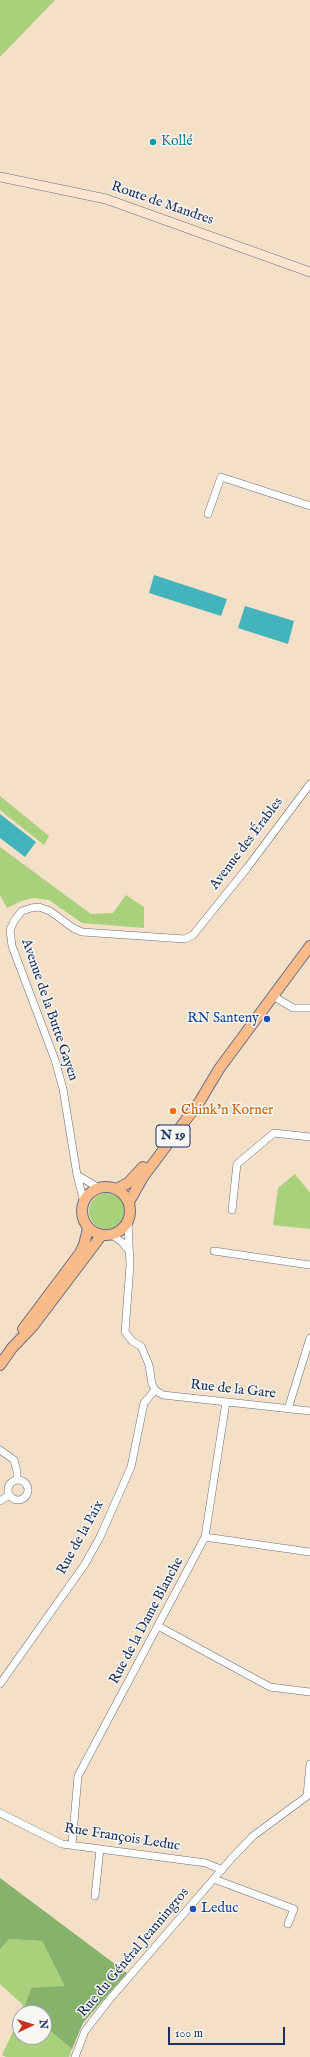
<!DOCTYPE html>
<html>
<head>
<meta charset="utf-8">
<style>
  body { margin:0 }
  #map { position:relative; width:310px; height:2057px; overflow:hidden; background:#f4dfc7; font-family:"IM FELL English",serif }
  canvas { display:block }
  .north { position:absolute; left:12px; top:2005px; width:40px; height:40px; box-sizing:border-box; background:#f6f6f2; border:1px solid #9ea6b7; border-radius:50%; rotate:86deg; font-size:11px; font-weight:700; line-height:16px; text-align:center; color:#1b2f5e }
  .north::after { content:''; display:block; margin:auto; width:14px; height:18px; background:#c8321e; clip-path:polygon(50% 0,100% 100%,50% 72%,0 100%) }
  .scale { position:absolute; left:168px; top:2027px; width:117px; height:18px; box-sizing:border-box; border:2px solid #1b2f5e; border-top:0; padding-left:5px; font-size:12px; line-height:14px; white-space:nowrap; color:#1b2f5e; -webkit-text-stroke:3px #f6f6f2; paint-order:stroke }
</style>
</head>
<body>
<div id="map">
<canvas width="310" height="2057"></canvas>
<div class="north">N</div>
<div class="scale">100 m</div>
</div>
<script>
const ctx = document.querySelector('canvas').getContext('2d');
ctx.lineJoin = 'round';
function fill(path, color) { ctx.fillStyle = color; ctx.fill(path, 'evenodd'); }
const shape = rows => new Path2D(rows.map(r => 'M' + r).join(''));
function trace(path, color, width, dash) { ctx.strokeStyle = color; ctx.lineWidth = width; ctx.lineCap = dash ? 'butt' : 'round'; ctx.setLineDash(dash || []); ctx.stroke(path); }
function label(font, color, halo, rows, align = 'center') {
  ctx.font = font + ' "IM FELL English",serif'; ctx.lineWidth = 3; ctx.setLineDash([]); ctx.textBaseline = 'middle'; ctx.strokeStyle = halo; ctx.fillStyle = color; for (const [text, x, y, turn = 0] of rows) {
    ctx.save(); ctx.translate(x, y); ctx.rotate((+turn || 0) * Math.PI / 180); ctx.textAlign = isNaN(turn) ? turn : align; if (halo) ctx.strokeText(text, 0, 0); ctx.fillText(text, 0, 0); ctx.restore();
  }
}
fill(shape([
  [0,0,55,0,0,57],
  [0,796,49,836,44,845,0,810],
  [0,847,91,914,113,913,126,895,144,907,144,928,82,923,49,900,33,898,21,901,7,908,0,895],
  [295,1174,310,1193,310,1229,273,1225,278,1188],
  '89 1211a18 18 0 1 1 36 0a18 18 0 1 1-36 0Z',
  [9,1939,42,1941,66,1986,24,2009,28,2013,22,2013,24,2010,22,2004,0,1984,0,1949],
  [20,2017,20,2037,44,2037,44,2026,72,2049,69,2057,6,2057,2,2055]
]), '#a9d07b');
fill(shape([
  [0,1878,127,1973,83,2023,72,2049,44,2026,44,2013,28,2013,24,2010,31,1988,65,1986,42,1941,9,1939,0,1949]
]), '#86b26b');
fill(shape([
  [154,575,227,599,221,616,149,593],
  [245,606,294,621,288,644,238,628],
  [0,814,36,842,25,857,0,838]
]), '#44b4bc');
const street = shape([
  [208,514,221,477,310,506],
  [273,996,293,1008,310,1008],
  [77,1175,99,1188],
  [84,1202,77,1175,63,1089,55,1060,12,946,10,930,14,921,22,911,31,908,39,907,50,911,73,928,82,932,185,939,193,935,247,868,310,784],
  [232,1210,237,1164,274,1133,310,1137],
  [128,1223,130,1265,125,1332,133,1342,141,1346,149,1365,152,1384,155,1390,163,1395,310,1411],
  [112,1235,122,1242,129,1251],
  [214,1251,310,1265],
  [288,1409,310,1338],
  [0,1450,14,1460,17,1471,17,1480],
  '8 1490a10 10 0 1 1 20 0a10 10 0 1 1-20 0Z',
  [0,1501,9,1495],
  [205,1537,310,1552],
  [158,1626,270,1687,310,1692],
  [0,1684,85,1564,100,1537,131,1467,144,1403,155,1390],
  [307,1796,310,1764],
  [0,1813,62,1844,206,1863,222,1870],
  [72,1845,78,1776,205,1537,226,1402],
  [214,1879,294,1909,288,1924],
  [95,1896,100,1849],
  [75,2057,85,2031,109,2000,231,1859,253,1836,310,1794]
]);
const secondary = shape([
  [0,177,106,199,310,272]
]);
const primary = shape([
  '82 1211a24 24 0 1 1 48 0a24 24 0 1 1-48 0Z',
  [116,1189,128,1183,143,1167],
  [129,1202,143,1177,200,1101,219,1069,310,946],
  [23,1329,80,1253,84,1245,88,1228],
  [0,1365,12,1348,33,1326,101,1236]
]);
trace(street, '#676d83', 8);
trace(secondary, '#676d83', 10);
trace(primary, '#676d83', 12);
trace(street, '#fff', 7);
trace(secondary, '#fde4d1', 9);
trace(primary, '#fabb8b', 10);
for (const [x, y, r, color] of [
  [153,142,4,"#0f9aa8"],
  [267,1019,4,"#1a4fb4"],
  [173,1111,4,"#e8710a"],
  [193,1909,4,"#1a4fb4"]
]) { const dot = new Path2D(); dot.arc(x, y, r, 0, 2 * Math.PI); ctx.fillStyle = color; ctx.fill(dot); trace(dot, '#f6f6f2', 1.5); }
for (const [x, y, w] of [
  [173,1136,34]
]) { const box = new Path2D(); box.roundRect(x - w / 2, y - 11, w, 22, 3); ctx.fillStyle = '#f6f6f2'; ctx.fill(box); trace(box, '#1b2f5e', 1); }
label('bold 13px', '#1b2f5e', null, [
  ["N 19",173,1136]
]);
label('14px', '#0d838f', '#f6f6f2', [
  ["Kollé",161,142]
], 'left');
label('14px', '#1b2f5e', '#f6f6f2', [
  ["Route de Mandres",162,204,19],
  ["Avenue des Érables",247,844,-53],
  ["Avenue de la Butte Gayen",49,1010,71],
  ["Rue de la Gare",233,1390,6],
  ["Rue de la Paix",81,1538,-61],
  ["Rue de la Dame Blanche",147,1621,-62],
  ["Rue François Leduc",122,1838,9],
  ["Rue du Général Jeanningros",134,1953,-50]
]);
label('14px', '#164399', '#f6f6f2', [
  ["RN Santeny",259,1019],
  ["Leduc",201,1909,"left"]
], 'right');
label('14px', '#c56008', '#f6f6f2', [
  ["Chink'n Korner",181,1111]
], 'left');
</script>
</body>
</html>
